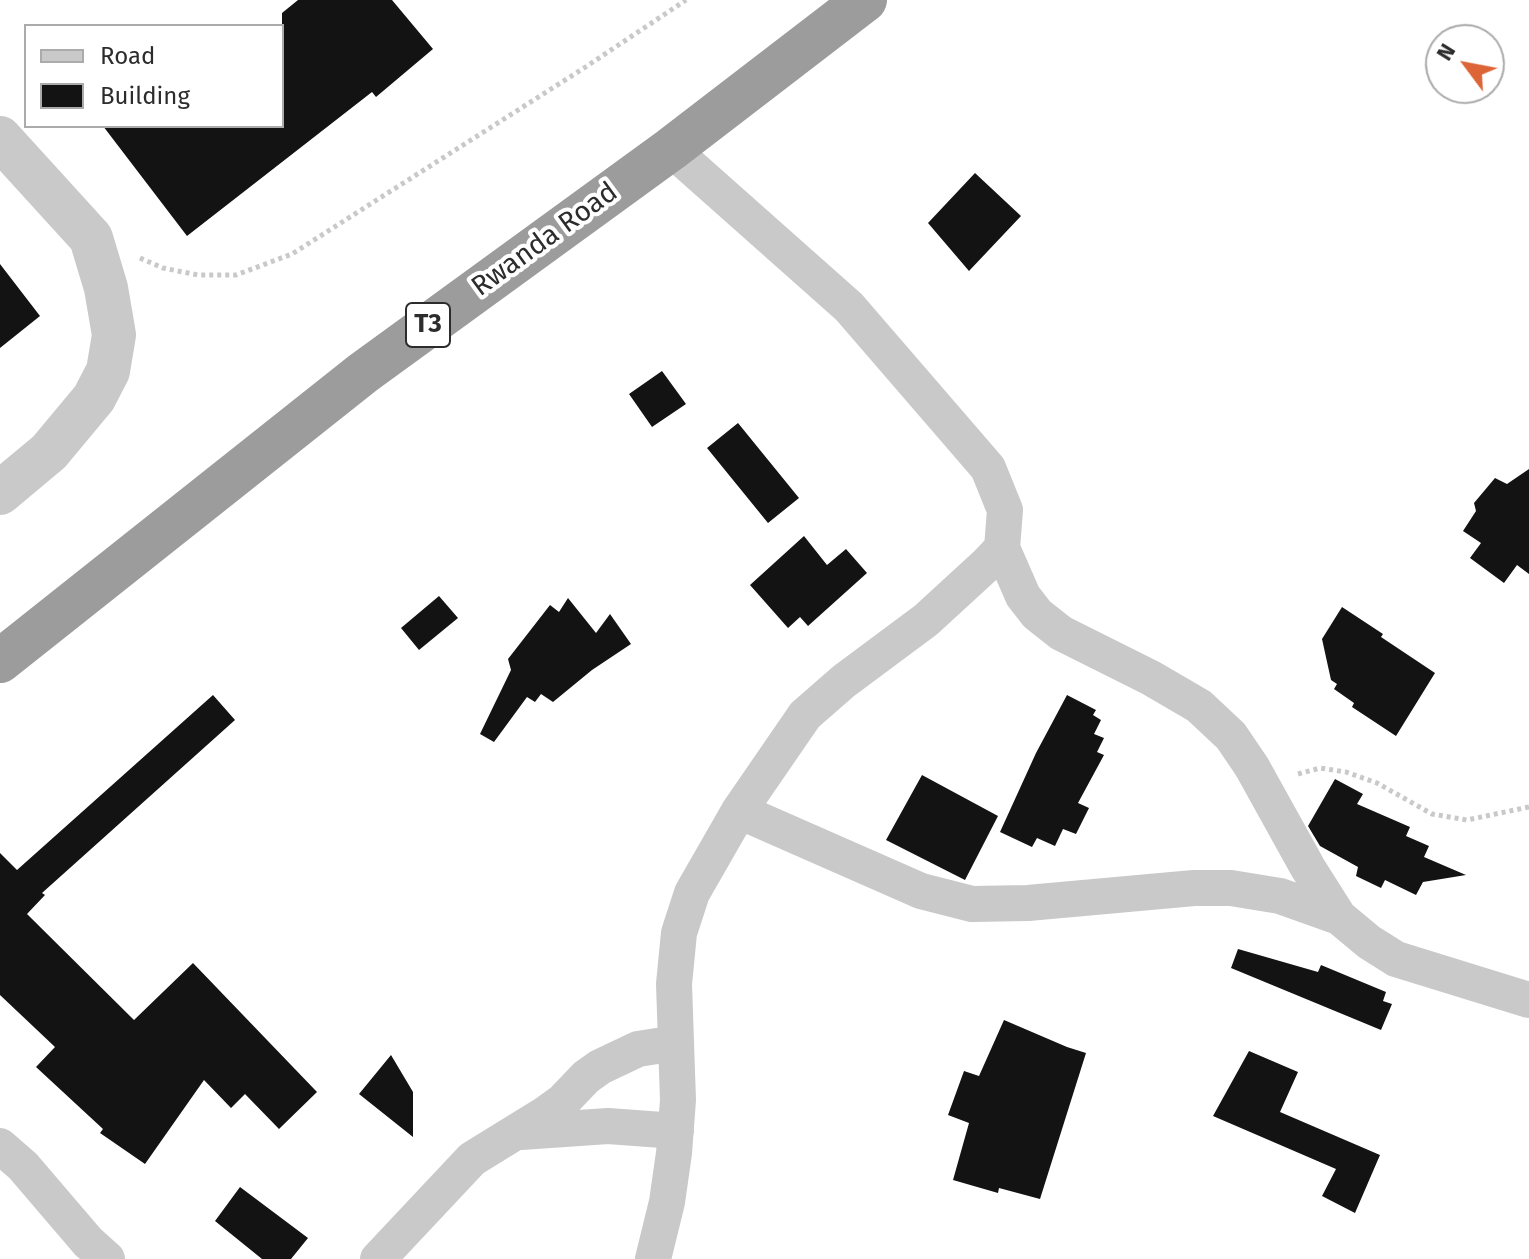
<!DOCTYPE html>
<html>
<head>
<meta charset="utf-8">
<style>
  body { margin:0 }
  #map { position:relative; width:1529px; height:1259px; overflow:hidden; background:#fff; font-family:"Fira Sans",sans-serif }
  canvas { display:block }
  .legend { position:absolute; left:24px; top:24px; width:260px; height:104px; box-sizing:border-box; background:#fff; border:2px solid #ababab; margin:0; padding:10px 14px; list-style:none; font-size:24px; color:#2c2c2c }
  .legend li { display:flex; align-items:center; gap:16px; height:40px }
  .legend b { width:40px; border:2px solid #ababab }
  .north { position:absolute; left:1425px; top:24px; width:80px; height:80px; box-sizing:border-box; background:#fff; border:2px solid #ababab; border-radius:50%; rotate:302deg; font-size:22px; font-weight:700; line-height:32px; text-align:center; color:#2c2c2c }
  .north::after { content:''; display:block; margin:auto; width:28px; height:36px; background:#dc6436; clip-path:polygon(50% 0,100% 100%,50% 72%,0 100%) }
</style>
</head>
<body>
<div id="map">
<canvas width="1529" height="1259"></canvas>
<ul class="legend">
<li><b style="height:10px;background:#c9c9c9"></b>Road</li>
<li><b style="height:22px;background:#131313"></b>Building</li>
</ul>
<div class="north">N</div>
</div>
<script>
const ctx = document.querySelector('canvas').getContext('2d');
ctx.lineJoin = 'round';
function fill(path, color) { ctx.fillStyle = color; ctx.fill(path, 'evenodd'); }
const shape = rows => new Path2D(rows.map(r => 'M' + r).join(''));
function trace(path, color, width, dash) { ctx.strokeStyle = color; ctx.lineWidth = width; ctx.lineCap = dash ? 'butt' : 'round'; ctx.setLineDash(dash || []); ctx.stroke(path); }
function label(font, color, halo, rows, align = 'center') {
  ctx.font = font + ' "Fira Sans",sans-serif'; ctx.lineWidth = 8; ctx.setLineDash([]); ctx.textBaseline = 'middle'; ctx.strokeStyle = halo; ctx.fillStyle = color; for (const [text, x, y, turn = 0] of rows) {
    ctx.save(); ctx.translate(x, y); ctx.rotate((+turn || 0) * Math.PI / 180); ctx.textAlign = isNaN(turn) ? turn : align; if (halo) ctx.strokeText(text, 0, 0); ctx.fillText(text, 0, 0); ctx.restore();
  }
}
fill(shape([
  [298,0,392,0,433,49,376,97,372,92,187,236,103,126,282,126,282,13],
  [975,173,1021,216,969,271,928,223],
  [0,264,40,316,0,348],
  [662,371,686,404,652,427,629,394],
  [738,423,799,498,768,523,707,448],
  [1529,469,1529,574,1517,565,1504,583,1470,558,1481,543,1463,531,1476,511,1474,503,1495,478,1507,484],
  [804,536,827,565,846,549,867,573,808,626,800,617,788,628,750,585],
  [439,596,458,618,419,650,401,628],
  [568,598,596,633,610,614,631,644,592,670,553,702,541,694,535,702,527,697,494,742,480,734,511,670,508,659,550,605,559,612],
  [1342,607,1383,634,1381,637,1435,673,1396,736,1352,707,1354,703,1334,689,1337,684,1331,680,1322,639],
  [213,695,235,720,42,893,45,895,27,914,134,1020,193,963,317,1092,279,1129,245,1094,231,1108,204,1080,145,1164,100,1133,103,1129,36,1067,55,1047,0,995,0,853,17,870],
  [1067,695,1096,710,1093,715,1101,720,1094,734,1104,738,1097,752,1104,755,1078,803,1089,808,1076,834,1063,829,1055,846,1037,838,1032,847,1000,832,1036,753],
  [922,775,998,816,965,880,886,840],
  [1335,779,1363,794,1357,804,1410,827,1406,836,1429,846,1424,857,1466,875,1423,882,1416,895,1385,880,1381,888,1356,876,1358,867,1320,846,1308,826],
  [1238,949,1318,972,1321,965,1386,992,1383,1001,1392,1004,1381,1030,1231,968],
  [1004,1020,1067,1047,1086,1053,1040,1199,999,1188,998,1193,953,1180,969,1123,948,1115,964,1071,979,1076],
  [1249,1051,1298,1072,1280,1112,1380,1155,1355,1213,1322,1196,1336,1169,1213,1116],
  [391,1055,413,1092,413,1137,359,1094],
  [240,1187,308,1238,291,1259,262,1259,215,1221]
]), '#131313');
trace(shape([
  [140,258,163,268,198,275,236,275,292,254,584,68,686,0],
  [1298,774,1320,768,1346,772,1377,783,1432,814,1467,820,1529,807]
]), '#c9c9c9', 5, [4, 4]);
trace(shape([
  [1002,548,1023,596,1037,614,1061,633,1151,678,1199,706,1231,736,1252,767,1308,868,1339,917,1369,942,1396,959,1529,1000],
  [739,811,921,891,972,904,1028,903,1194,888,1231,888,1280,896,1339,917],
  [521,1132,608,1126,676,1131],
  [0,1146,23,1166,88,1242,107,1259],
  [378,1259,472,1159,545,1114,563,1101,586,1077,600,1067,638,1049,676,1043],
  [653,1259,667,1202,674,1153,678,1100,674,984,679,933,692,893,739,811,805,715,844,681,926,620,987,564,1002,548,1005,510,988,468,849,307,671,149]
]), '#c9c9c9', 36);
trace(shape([
  [0,138,91,238,106,288,114,335,108,371,94,398,49,452,0,493]
]), '#c9c9c9', 44);
trace(shape([
  [0,661,363,373,671,149,865,0]
]), '#9c9c9c', 44);
for (const [x, y, w] of [
  [428,325,44]
]) { const box = new Path2D(); box.roundRect(x - w / 2, y - 22, w, 44, 6); ctx.fillStyle = '#fff'; ctx.fill(box); trace(box, '#2c2c2c', 2); }
label('bold 26px', '#2c2c2c', null, [
  ["T3",428,325]
]);
label('28px', '#2c2c2c', '#fff', [
  ["Rwanda Road",545,240,-36]
]);
</script>
</body>
</html>
